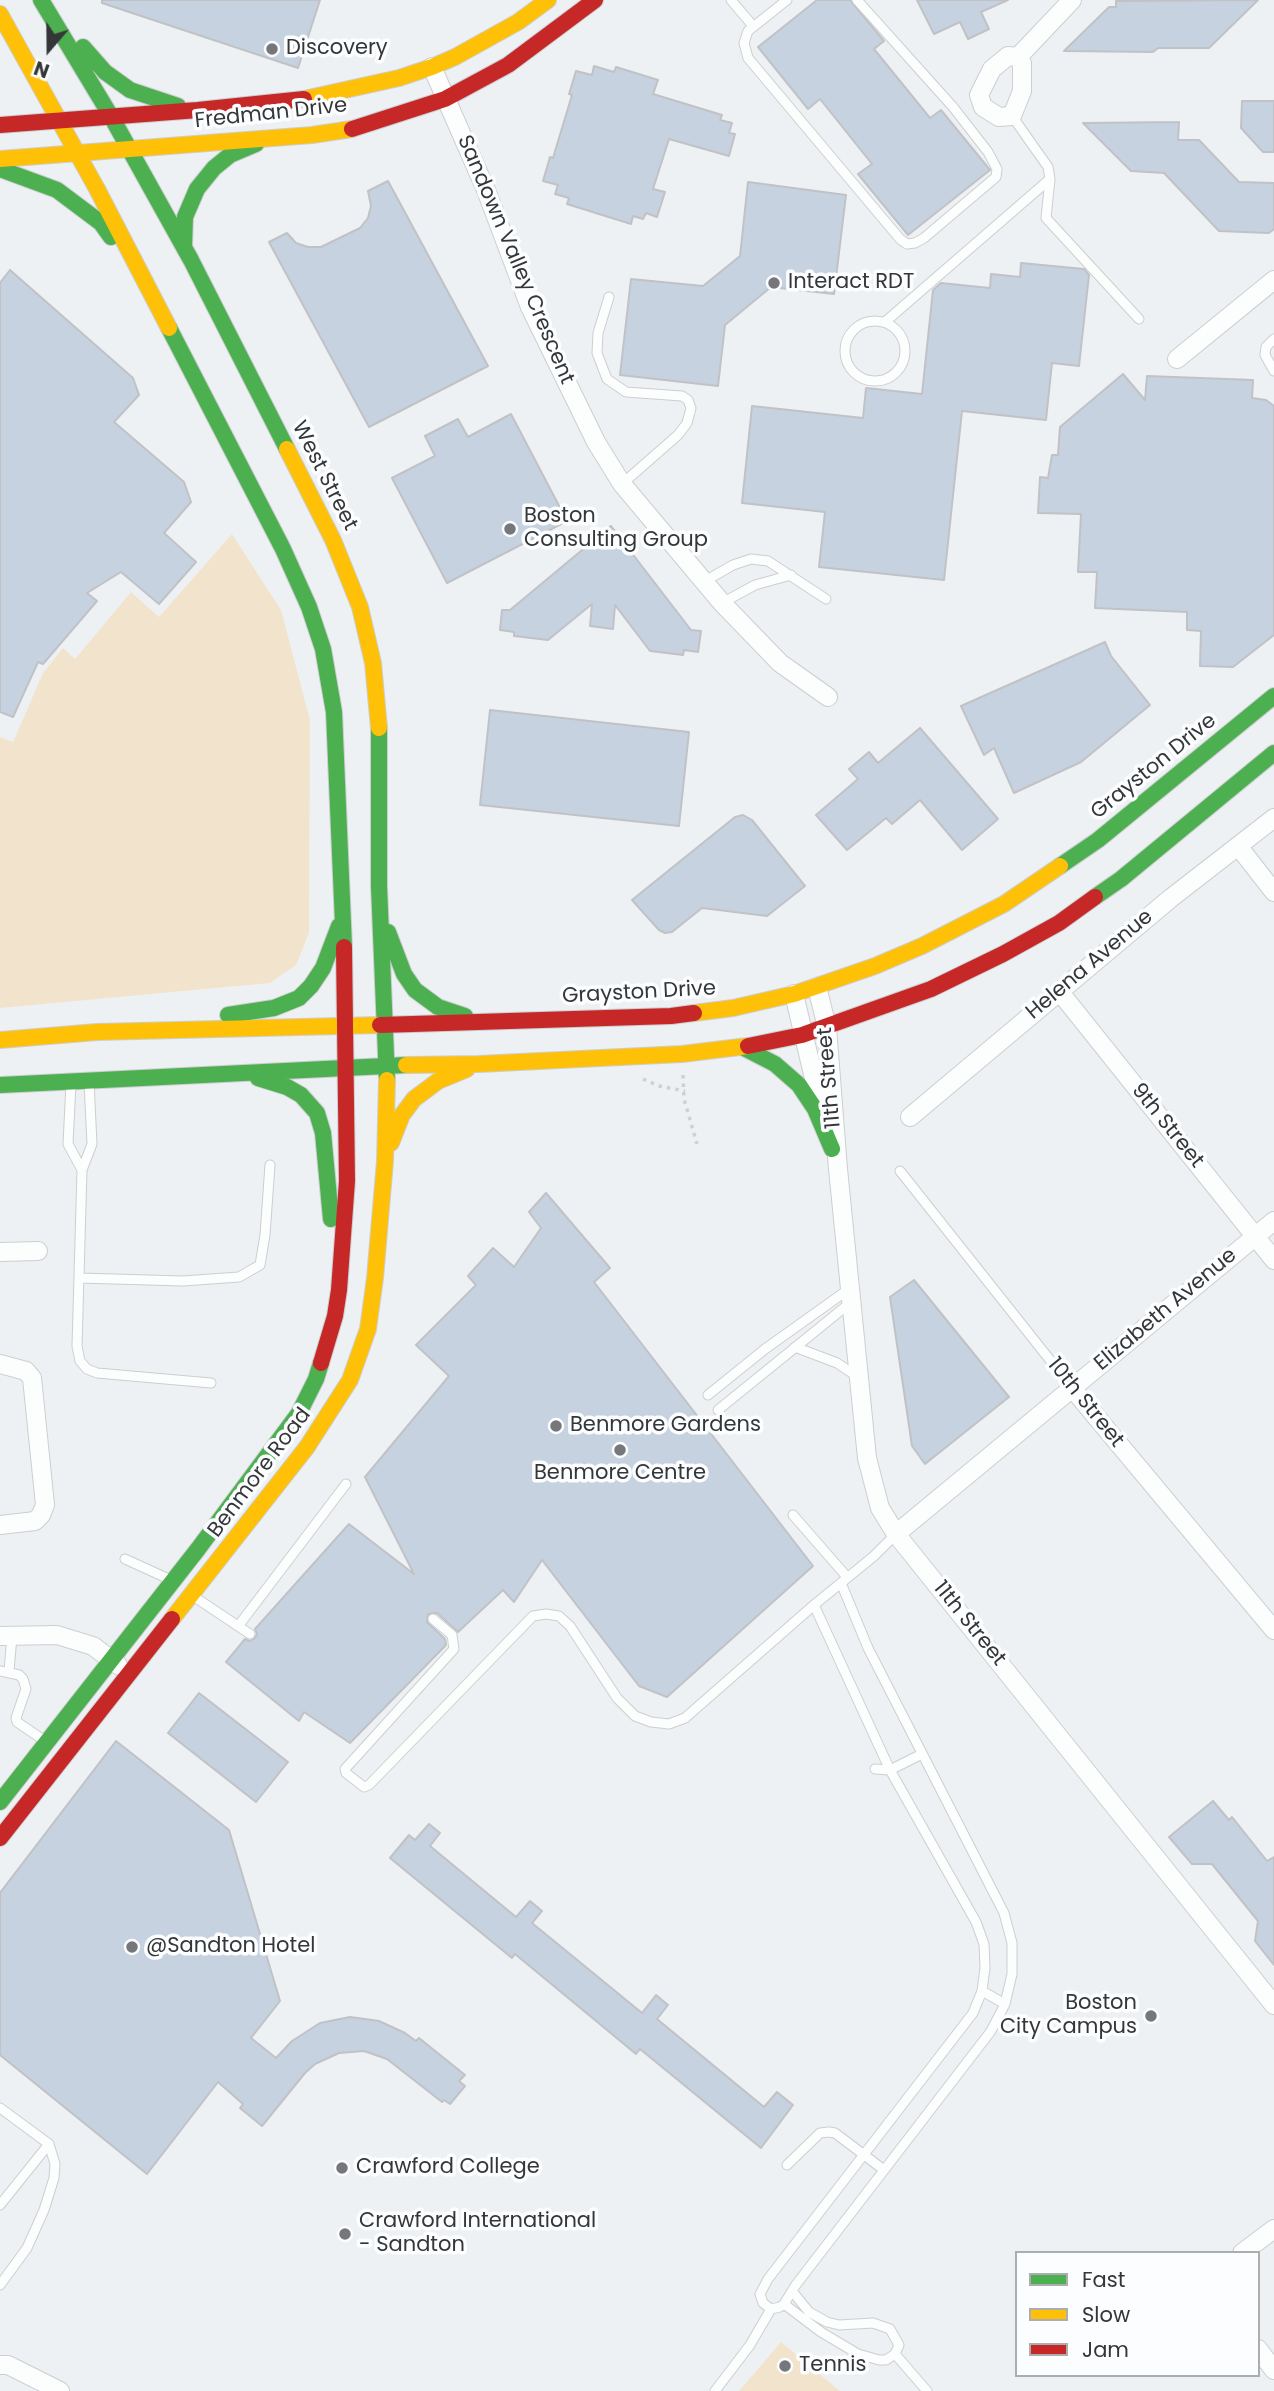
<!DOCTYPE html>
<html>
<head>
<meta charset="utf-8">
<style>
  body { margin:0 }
  #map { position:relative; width:1274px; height:2391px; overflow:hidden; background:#eef1f4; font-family:Poppins,sans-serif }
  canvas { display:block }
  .legend { position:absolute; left:1015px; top:2251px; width:245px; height:126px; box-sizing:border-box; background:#fcfdff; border:2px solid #acadaf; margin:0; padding:9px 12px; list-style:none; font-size:21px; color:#343638 }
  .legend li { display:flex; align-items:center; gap:14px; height:35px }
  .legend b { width:35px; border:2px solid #acadaf }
  .north { position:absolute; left:14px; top:14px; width:70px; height:70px; -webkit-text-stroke:5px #fcfdff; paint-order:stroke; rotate:200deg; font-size:19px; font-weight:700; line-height:28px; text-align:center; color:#343638 }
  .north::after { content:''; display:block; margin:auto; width:24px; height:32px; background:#343638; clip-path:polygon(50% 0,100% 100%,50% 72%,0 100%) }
</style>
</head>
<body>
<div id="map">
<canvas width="1274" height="2391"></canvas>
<ul class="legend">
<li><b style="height:9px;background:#4caf50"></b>Fast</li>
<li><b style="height:9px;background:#ffc107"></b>Slow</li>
<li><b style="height:9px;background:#c62828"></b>Jam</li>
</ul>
<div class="north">N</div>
</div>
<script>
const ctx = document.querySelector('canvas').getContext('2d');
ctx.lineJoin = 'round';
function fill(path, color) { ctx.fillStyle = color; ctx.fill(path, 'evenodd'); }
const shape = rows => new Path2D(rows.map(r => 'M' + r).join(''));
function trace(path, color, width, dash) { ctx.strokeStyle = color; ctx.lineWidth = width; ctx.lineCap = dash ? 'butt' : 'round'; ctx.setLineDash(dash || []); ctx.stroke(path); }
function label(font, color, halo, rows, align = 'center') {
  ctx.font = font + ' Poppins,sans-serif'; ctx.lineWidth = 7; ctx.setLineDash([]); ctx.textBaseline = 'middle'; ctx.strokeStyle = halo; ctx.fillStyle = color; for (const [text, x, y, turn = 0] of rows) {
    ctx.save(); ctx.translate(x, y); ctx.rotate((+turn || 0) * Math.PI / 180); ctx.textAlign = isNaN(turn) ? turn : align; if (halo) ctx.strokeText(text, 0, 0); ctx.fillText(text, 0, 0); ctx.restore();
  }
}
fill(shape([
  [232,534,281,610,310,720,309,933,296,965,270,983,0,1008,0,737,13,742,43,673,63,648,75,659,131,592,159,617],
  [781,2342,840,2391,739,2391]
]), '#f2e4cc');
const building = shape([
  [102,0,320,0,298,68,102,3,102,0],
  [817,0,850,0,884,41,874,49,930,118,941,110,990,170,908,235,858,174,872,164,820,99,808,109,758,47,817,0],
  [917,0,1008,0,981,12,989,29,968,39,960,22,934,34,917,0],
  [1258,0,1209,48,1158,48,1153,52,1064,51,1109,7,1116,7,1116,1,1258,0],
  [594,66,614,72,616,67,658,80,653,94,722,115,720,120,732,123,729,133,735,134,729,156,669,139,653,189,665,192,657,217,646,213,643,219,633,216,631,224,567,204,569,198,555,194,558,185,543,181,550,157,553,158,572,95,569,94,576,71,592,75,594,66],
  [1242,101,1274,101,1274,152,1263,152,1241,128,1242,101],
  [1179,122,1178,140,1199,140,1239,182,1274,183,1274,229,1269,233,1219,231,1164,173,1131,171,1083,123,1179,122],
  [388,181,488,366,369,427,269,242,287,233,296,243,308,247,321,247,360,228,368,218,371,206,368,191,388,181],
  [748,182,846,195,834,294,771,287,725,325,718,386,620,375,631,279,703,286,740,256,748,182],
  [1021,263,1084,269,1089,275,1079,366,1052,363,1046,420,962,411,944,580,819,567,825,512,742,503,752,406,863,418,866,388,922,394,933,290,941,283,990,288,991,274,1020,277,1021,263],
  [10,270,133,378,139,395,114,422,184,482,191,502,164,533,196,562,159,604,121,572,87,593,97,601,43,664,38,662,13,717,0,712,0,283,10,270],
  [1123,374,1145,400,1147,376,1253,380,1252,398,1266,400,1274,406,1274,635,1233,667,1200,666,1201,631,1187,630,1187,612,1095,608,1097,572,1078,572,1081,514,1038,513,1040,477,1048,478,1052,455,1058,455,1060,427,1123,374],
  [511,414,567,521,447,583,392,478,435,456,425,436,458,419,468,437,511,414],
  [611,526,691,630,701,631,698,652,684,650,683,655,650,651,615,605,613,629,590,626,592,604,548,640,514,636,514,632,500,630,502,610,510,610,611,526],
  [1105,642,1111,656,1150,705,1081,762,1014,793,994,748,984,755,961,706,1105,642],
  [490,710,689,732,679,826,480,805,490,710],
  [920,728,998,819,962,850,920,800,892,824,886,818,847,850,816,815,858,779,849,769,869,752,878,763,920,728],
  [743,815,752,820,805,886,767,916,702,908,672,932,665,933,659,930,632,900,735,817,743,815],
  [546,1193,610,1268,594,1282,813,1566,667,1697,639,1686,542,1560,514,1602,503,1590,458,1632,437,1613,428,1614,427,1622,445,1639,446,1645,350,1743,304,1712,299,1721,226,1662,245,1639,250,1641,255,1638,257,1634,255,1629,349,1524,414,1574,365,1477,449,1376,416,1345,476,1285,468,1276,493,1248,514,1267,541,1228,529,1212,546,1193],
  [914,1280,1009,1397,925,1464,912,1446,890,1297,914,1280],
  [199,1693,288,1762,256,1802,168,1733,199,1693],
  [116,1741,229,1830,280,2001,251,2038,276,2058,292,2041,320,2023,350,2017,379,2021,405,2033,416,2041,419,2038,465,2075,459,2081,465,2086,450,2104,444,2100,442,2102,387,2059,364,2051,339,2053,315,2064,305,2073,262,2126,240,2108,243,2104,218,2082,147,2174,0,2055,0,1893,116,1741],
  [1213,1801,1229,1820,1232,1817,1267,1861,1274,1857,1274,1965,1255,1941,1258,1921,1212,1864,1192,1864,1169,1837,1213,1801],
  [429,1824,440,1833,430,1846,516,1917,530,1901,542,1911,532,1923,642,2013,656,1995,668,2005,657,2019,764,2107,777,2092,793,2105,761,2148,640,2049,636,2054,515,1954,512,1958,390,1858,409,1835,415,1840,429,1824]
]);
fill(building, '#c7d2e0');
trace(building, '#c0c2c5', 2);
const lane = shape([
  [731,0,753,26],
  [787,0,748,31,744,43,748,58,900,239,907,244,915,243,924,238,996,177,997,169,988,152,953,107,857,0],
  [1012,116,1048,167,1050,179,1046,218,1139,319],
  [609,297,598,333,597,353,607,379,626,392,682,396,688,400,691,408,687,423,678,435,622,484],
  '845 351a30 30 0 1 1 60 0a30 30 0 1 1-60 0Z',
  [885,322,1050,179],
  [1274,339,1266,347,1265,355,1274,371],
  [705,581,733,565,751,559,768,561,826,599],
  [722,603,755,585,791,575],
  [89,1082,92,1144,82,1170,77,1346,80,1361,87,1369,97,1373,211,1383],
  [71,1084,68,1144,82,1170],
  [900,1171,1073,1389],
  [79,1278,183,1281,239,1277,260,1265,265,1235,270,1165],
  [795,1347,837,1363,858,1377],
  [708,1395,765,1349,849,1289],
  [718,1410,850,1303],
  [793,1515,847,1577],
  [125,1559,171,1580],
  [193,1596,250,1634],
  [814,1605,890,1770,976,1922,984,1944,985,1968,982,1991,973,2013,768,2279,760,2294,763,2303,771,2309,780,2307,784,2304,795,2286,991,2031,1005,2004,1012,1974,1012,1943,1004,1913,868,1648,841,1583],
  [433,1619,452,1635,454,1649,345,1769,346,1773,364,1787,369,1785,533,1616,546,1614,559,1616,570,1626,617,1698,635,1716,651,1722,669,1724,685,1718,814,1605,874,1556,896,1534],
  [239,1625,346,1484],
  [0,1671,19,1675,23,1679,26,1689,16,1718,17,1722,45,1741],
  [9,1671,12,1636],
  [875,1769,890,1770,922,1754],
  [982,1991,1005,2004],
  [0,2108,49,2144,55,2164,54,2178,44,2210,27,2248,0,2285],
  [787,2165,820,2133,829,2132,835,2133,884,2170],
  [0,2205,49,2144],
  [784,2304,821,2332,858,2354,879,2360,886,2360,895,2354,899,2345,890,2329,873,2323,839,2325,827,2322,809,2312,792,2291],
  [895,2354,927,2391],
  [715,2391,750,2345,771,2309]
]);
const street = shape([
  [1008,56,1018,57,1022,63,1022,91,1012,116,999,117,983,107,979,95,992,69,1008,56],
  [1018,57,1072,0],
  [432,67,486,190,530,307,596,442,622,484,722,603,780,663,828,697],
  [1177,359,1274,280],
  [1238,846,1274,892],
  [817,987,827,1027,838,1169,867,1458,880,1508,896,1534,1274,2005],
  [1059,991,1274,1260],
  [794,994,821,1108],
  [910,1117,1171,898,1274,818],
  [0,1252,38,1251],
  [0,1364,26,1371,32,1378,45,1505,41,1515,35,1521,0,1525],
  [1073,1389,1274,1630],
  [896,1534,1274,1221],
  [0,1636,57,1635,93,1646,118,1665],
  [1242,2253,1274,2229],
  [1258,2349,1274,2370],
  [0,2365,8,2365,60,2391]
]);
const fast = shape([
  [41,0,112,118,191,260,287,449],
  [83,47,105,72,130,90,178,106],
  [0,169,57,190,101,223,111,237],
  [184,247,185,217,197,189,214,168,230,155,256,144],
  [169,328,283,549,309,607,323,649,334,712,344,947],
  [379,728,379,886,387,1080],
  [1060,866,1098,840,1274,696],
  [1095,897,1121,879,1274,753],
  [388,932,404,974,415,990,438,1007,465,1016],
  [228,1015,274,1008,299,998,311,986,323,968,339,926],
  [742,1047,775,1064,799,1085,815,1109,832,1149],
  [258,1078,287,1087,301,1095,317,1113,323,1133,331,1219],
  [0,1085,406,1065],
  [0,1802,198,1549,299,1413,316,1379,321,1363]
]);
const slow = shape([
  [0,14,97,189,169,328],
  [304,99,399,78,432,67,455,57,518,22,548,0],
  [0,159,312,135,352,129],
  [287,449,333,540,360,607,373,663,379,728],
  [694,1013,733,1008,794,994,875,966,922,946,1004,904,1060,866],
  [0,1040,97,1032,380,1025],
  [406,1065,479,1064,682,1054,748,1046],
  [391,1143,402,1115,414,1099,438,1081,467,1069],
  [172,1619,307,1447,350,1380,368,1329,375,1278,385,1161,387,1080]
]);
const jam = shape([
  [0,125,198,110,304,99],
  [352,129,445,99,508,65,595,0],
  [380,1025,671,1016,694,1013],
  [748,1046,802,1035,931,989,1003,954,1059,923,1095,897],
  [321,1363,335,1316,339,1290,347,1181,344,947],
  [0,1838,172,1619]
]);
trace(lane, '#ccced0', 11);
trace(street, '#ccced0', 20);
trace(fast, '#ccced0', 18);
trace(slow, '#ccced0', 18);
trace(jam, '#ccced0', 18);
trace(shape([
  [683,1075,684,1099,697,1144],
  [643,1079,659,1086,685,1091]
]), '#cfd0d1', 3.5, [3.5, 5]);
trace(lane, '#fcfdfd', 9);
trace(street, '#fcfdfd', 18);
trace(fast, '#4caf50', 16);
trace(slow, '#ffc107', 16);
trace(jam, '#c62828', 16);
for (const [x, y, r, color] of [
  [272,49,7,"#75777a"],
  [774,283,7,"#75777a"],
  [510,529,7,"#75777a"],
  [556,1426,7,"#75777a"],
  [620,1450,7,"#75777a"],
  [132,1947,7,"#75777a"],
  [1151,2016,7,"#75777a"],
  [342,2168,7,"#75777a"],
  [345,2234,7,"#75777a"],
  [785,2366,7,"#75777a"]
]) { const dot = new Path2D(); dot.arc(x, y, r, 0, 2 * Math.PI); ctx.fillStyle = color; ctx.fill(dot); trace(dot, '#fcfdff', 2.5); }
label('21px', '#343638', '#fcfdff', [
  ["Discovery",286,49],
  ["Interact RDT",788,283],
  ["Boston",524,517],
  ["Consulting Group",524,541],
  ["Benmore Gardens",570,1426],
  ["Benmore Centre",620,1474,"center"],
  ["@Sandton Hotel",146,1947],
  ["Boston",1137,2004,"right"],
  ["City Campus",1137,2028,"right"],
  ["Crawford College",356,2168],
  ["Crawford International",359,2222],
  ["- Sandton",359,2246],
  ["Tennis",799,2366]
], 'left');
label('21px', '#343638', '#fcfdff', [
  ["Fredman Drive",271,114,-6],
  ["Sandown Valley Crescent",515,260,67],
  ["West Street",324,476,63],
  ["Grayston Drive",1154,767,-39],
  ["Helena Avenue",1090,965,-40],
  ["Grayston Drive",639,993,-3],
  ["11th Street",830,1078,-95],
  ["9th Street",1167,1126,51],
  ["Elizabeth Avenue",1166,1310,-40],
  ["10th Street",1085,1403,51],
  ["Benmore Road",260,1473,-53],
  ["11th Street",969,1624,51]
]);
</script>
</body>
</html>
